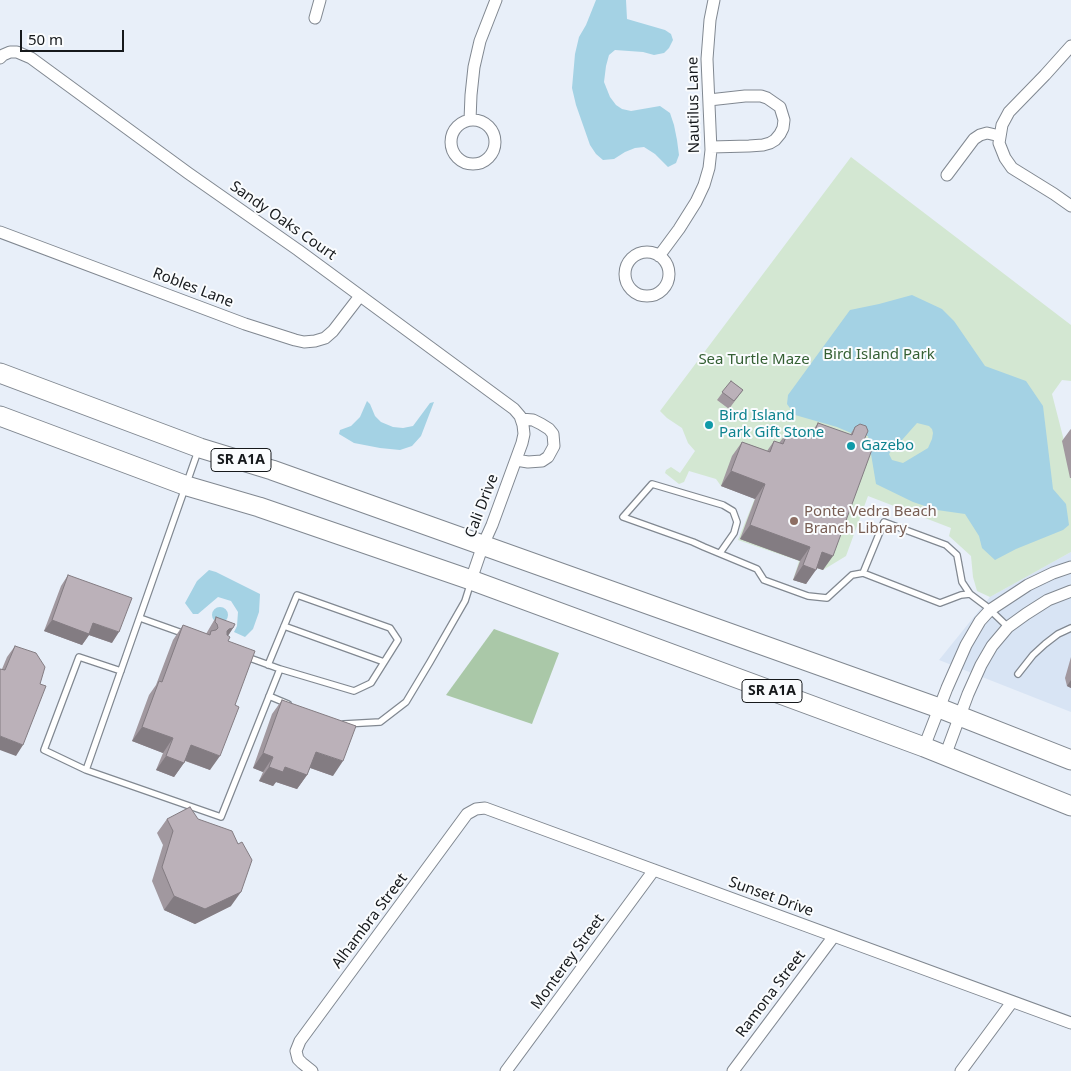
<!DOCTYPE html>
<html>
<head>
<meta charset="utf-8">
<style>
  body { margin:0 }
  #map { position:relative; width:1071px; height:1071px; overflow:hidden; background:#e8eff9; font-family:"Noto Sans",sans-serif }
  canvas { display:block }
  .scale { position:absolute; left:20px; top:30px; width:104px; height:22px; box-sizing:border-box; border:2px solid #16191c; border-top:0; padding-left:6px; font-size:15px; line-height:18px; white-space:nowrap; color:#16191c; -webkit-text-stroke:4px #fafcfe; paint-order:stroke }
</style>
</head>
<body>
<div id="map">
<canvas width="1071" height="1071"></canvas>
<div class="scale">50 m</div>
</div>
<script>
const ctx = document.querySelector('canvas').getContext('2d');
ctx.lineJoin = 'round';
function fill(path, color) { ctx.fillStyle = color; ctx.fill(path, 'evenodd'); }
const shape = rows => new Path2D(rows.map(r => 'M' + r).join(''));
function trace(path, color, width, dash) { ctx.strokeStyle = color; ctx.lineWidth = width; ctx.lineCap = dash ? 'butt' : 'round'; ctx.setLineDash(dash || []); ctx.stroke(path); }
function label(font, color, halo, rows, align = 'center') {
  ctx.font = font + ' "Noto Sans",sans-serif'; ctx.lineWidth = 4; ctx.setLineDash([]); ctx.textBaseline = 'middle'; ctx.strokeStyle = halo; ctx.fillStyle = color; for (const [text, x, y, turn = 0] of rows) {
    ctx.save(); ctx.translate(x, y); ctx.rotate((+turn || 0) * Math.PI / 180); ctx.textAlign = isNaN(turn) ? turn : align; if (halo) ctx.strokeText(text, 0, 0); ctx.fillText(text, 0, 0); ctx.restore();
  }
}
fill(shape([
  [1071,552,1071,712,939,660,990,597]
]), '#d8e4f4');
fill(shape([
  [851,157,1071,325,1071,381,1062,380,1052,394,1071,468,1071,552,990,597,977,591,973,577,971,556,949,536,951,528,868,496,846,556,823,570,812,567,806,584,793,580,799,561,738,540,755,498,721,486,716,479,689,471,684,482,679,484,665,473,666,470,671,467,680,473,695,451,688,443,682,428,667,418,660,411]
]), '#d3e7d2');
fill(shape([
  [494,629,559,653,532,724,446,695]
]), '#aac8a8');
fill(shape([
  [596,0,626,0,627,19,665,30,671,34,673,40,669,48,664,53,654,55,643,52,615,50,609,55,606,66,604,82,610,97,616,105,622,109,631,111,660,106,670,113,674,125,677,140,679,155,676,163,668,167,655,154,644,147,635,148,625,152,614,159,603,160,596,154,590,145,576,105,572,88,575,54,579,37,586,25],
  [912,295,942,309,954,321,985,366,1026,381,1043,406,1053,489,1066,504,1069,525,1063,530,1016,549,995,560,982,548,979,536,965,514,937,510,913,502,876,484,868,436,851,433,837,427,795,415,787,404,788,395,850,310,879,304],
  [917,423,929,426,932,429,933,433,932,439,928,448,903,463,892,460,889,454,895,445,898,441,902,440],
  [367,401,370,404,375,416,381,422,393,427,403,428,413,426,430,403,434,402,421,436,412,446,400,450,380,448,354,443,339,434,340,430,351,426,360,417],
  [209,570,216,572,260,594,259,612,253,629,245,637,234,632,237,626,238,612,231,601,218,597,198,614,193,614,185,603,197,581],
  '212 615a8 8 0 1 1 16 0a8 8 0 1 1-16 0Z'
]), '#a4d2e4');
const service = shape([
  [720,553,734,533,737,522,733,511,723,505,652,484,623,517,693,542,704,547,757,569,764,580,808,596,827,598,852,575,863,573],
  [970,594,961,595,940,603,863,573,884,522,946,545,957,555,962,582,970,594,986,606,1008,627],
  [140,618,185,634],
  [284,626,384,662],
  [268,665,297,595,390,628,398,640,371,683,354,691,280,669],
  [121,671,79,657,44,750,86,770,221,817,280,669,247,657],
  [1018,674,1033,655,1045,644,1058,634,1071,628],
  [269,696,288,704],
  [344,724,380,722,406,702,430,662,465,601,471,582],
  [86,770,198,451]
]);
const minor = shape([
  [315,18,320,0],
  [1071,46,1045,75,1009,112,1002,125,999,143,1005,158,1012,168,1054,194,1071,206],
  [0,58,3,55,10,52,17,52,31,58,188,173,298,250,514,409,520,416,523,425,524,434,522,443,492,525,483,545,471,580],
  [709,100,745,96,761,96,767,98,780,107,784,120,783,128,780,134,775,140,770,143,763,145,749,146,711,147],
  '451 142a22 22 0 1 1 44 0a22 22 0 1 1-44 0Z',
  [470,120,471,95,474,67,480,41,496,0],
  [947,175,974,139,980,135,987,133,1000,136],
  [0,232,245,324,295,340,304,342,315,341,325,338,333,331,360,296],
  '625 274a22 22 0 1 1 44 0a22 22 0 1 1-44 0Z',
  [659,256,679,229,696,202,704,185,709,168,711,150,707,59,710,20,714,0],
  [516,460,528,462,542,461,548,457,554,446,553,434,549,429,541,424,533,420,521,419],
  [924,747,947,688,966,645,980,621,990,610,1028,585,1053,573,1071,567],
  [945,756,968,694,981,665,992,646,1008,627,1026,614,1048,600,1071,591],
  [312,1071,302,1063,298,1059,296,1051,300,1041,467,814,476,809,485,808,1071,1023],
  [506,1071,654,870],
  [733,1071,834,936],
  [961,1071,1012,1002]
]);
const primary = shape([
  [0,373,200,448,272,470,939,708,1071,760],
  [0,416,187,486,259,507,471,580,924,747,1071,806]
]);
trace(service, '#818891', 8);
trace(minor, '#818891', 13);
trace(primary, '#818891', 21);
trace(service, '#fff', 5.5);
trace(minor, '#fff', 11);
trace(primary, '#fff', 19);
fill(shape([
  [731,381,743,390,729,409,717,400],
  [818,423,850,435,855,427,864,440,823,570,816,568,806,584,793,580,800,561,740,539,755,499,721,486,732,456,742,442,767,451,774,441,779,443,789,430,808,437],
  [1071,429,1071,478,1070,478,1062,441,1070,430],
  [68,575,112,643,89,635,82,645,44,631,61,586],
  [216,617,233,628,228,636,228,641,210,770,185,761,174,777,156,770,163,753,132,741,149,695,156,685,173,640,183,625,206,634],
  [15,646,16,756,2,669,7,657],
  [1071,657,1071,688,1067,686,1065,678],
  [282,700,333,776,310,768,307,775,297,789,276,782,273,786,259,781,263,772,253,768,272,714],
  [167,819,231,906,195,924,164,910,152,881,163,845,157,833]
]), '#a1989f');
fill(shape([
  [731,471,765,484,755,499,721,486],
  [750,525,810,547,800,561,740,539],
  [822,552,833,556,823,570,812,566],
  [803,565,816,570,806,584,793,580],
  [52,620,93,623,119,632,112,643,89,635,82,645,44,631],
  [233,628,223,643,218,643,229,629],
  [1071,680,1071,688,1067,686],
  [142,727,173,738,163,753,132,741],
  [0,736,23,745,16,756,0,750],
  [191,745,220,756,210,770,181,759],
  [316,752,343,761,333,776,305,766],
  [263,753,273,757,263,772,253,768],
  [166,756,184,763,174,777,156,770],
  [269,767,285,767,307,775,297,789,276,782,273,786,259,781],
  [241,892,231,906,195,924,164,910,174,896]
]), '#837c82');
const building = shape([
  [731,381,743,390,734,401,722,392,731,381],
  [818,423,852,435,855,427,860,424,866,426,868,431,864,440,874,444,833,556,822,552,816,570,803,565,810,547,750,525,765,484,731,471,742,442,770,452,774,441,783,444,789,430,812,438,818,423],
  [68,575,132,598,119,632,93,623,89,634,52,620,68,575],
  [216,617,235,624,233,628,229,629,227,631,227,635,230,637,228,641,255,651,235,705,239,707,220,756,191,745,184,763,166,756,173,738,142,727,159,681,162,682,183,625,210,635,211,631,216,630,218,628,217,624,215,622,216,617],
  [15,646,36,653,45,667,40,684,46,686,23,745,0,736,0,669,5,670,15,646],
  [282,700,356,726,343,761,316,752,307,775,285,767,283,772,269,767,273,757,263,753,282,700],
  [190,807,198,819,232,831,238,844,242,842,252,860,241,892,205,909,174,896,162,867,173,831,167,819,190,807]
]);
fill(building, '#bbb1b9');
trace(building, '#837c82', 1);
for (const [x, y, r, color] of [
  [709,425,5,"#0f9aa8"],
  [851,446,5,"#0f9aa8"],
  [794,521,5,"#8d6e63"]
]) { const dot = new Path2D(); dot.arc(x, y, r, 0, 2 * Math.PI); ctx.fillStyle = color; ctx.fill(dot); trace(dot, '#fafcfe', 2); }
for (const [x, y, w] of [
  [241,460,60],
  [772,691,60]
]) { const box = new Path2D(); box.roundRect(x - w / 2, y - 11.5, w, 23, 4); ctx.fillStyle = '#fafcfe'; ctx.fill(box); trace(box, '#16191c', 1); }
label('bold 14px', '#16191c', null, [
  ["SR A1A",241,460],
  ["SR A1A",772,691]
]);
label('15px', '#16191c', '#fafcfe', [
  ["Nautilus Lane",694,105,-91],
  ["Sandy Oaks Court",283,221,35],
  ["Robles Lane",193,288,21],
  ["Cali Drive",482,506,-69],
  ["Sunset Drive",771,897,20],
  ["Alhambra Street",370,921,-53],
  ["Monterey Street",568,962,-54],
  ["Ramona Street",771,994,-53]
]);
label('15px', '#356034', '#fafcfe', [
  ["Bird Island Park",879,355],
  ["Sea Turtle Maze",754,360]
]);
label('15px', '#0d838f', '#fafcfe', [
  ["Bird Island",719,416],
  ["Park Gift Stone",719,433],
  ["Gazebo",861,446]
], 'left');
label('15px', '#785e54', '#fafcfe', [
  ["Ponte Vedra Beach",804,512],
  ["Branch Library",804,529]
], 'left');
</script>
</body>
</html>
